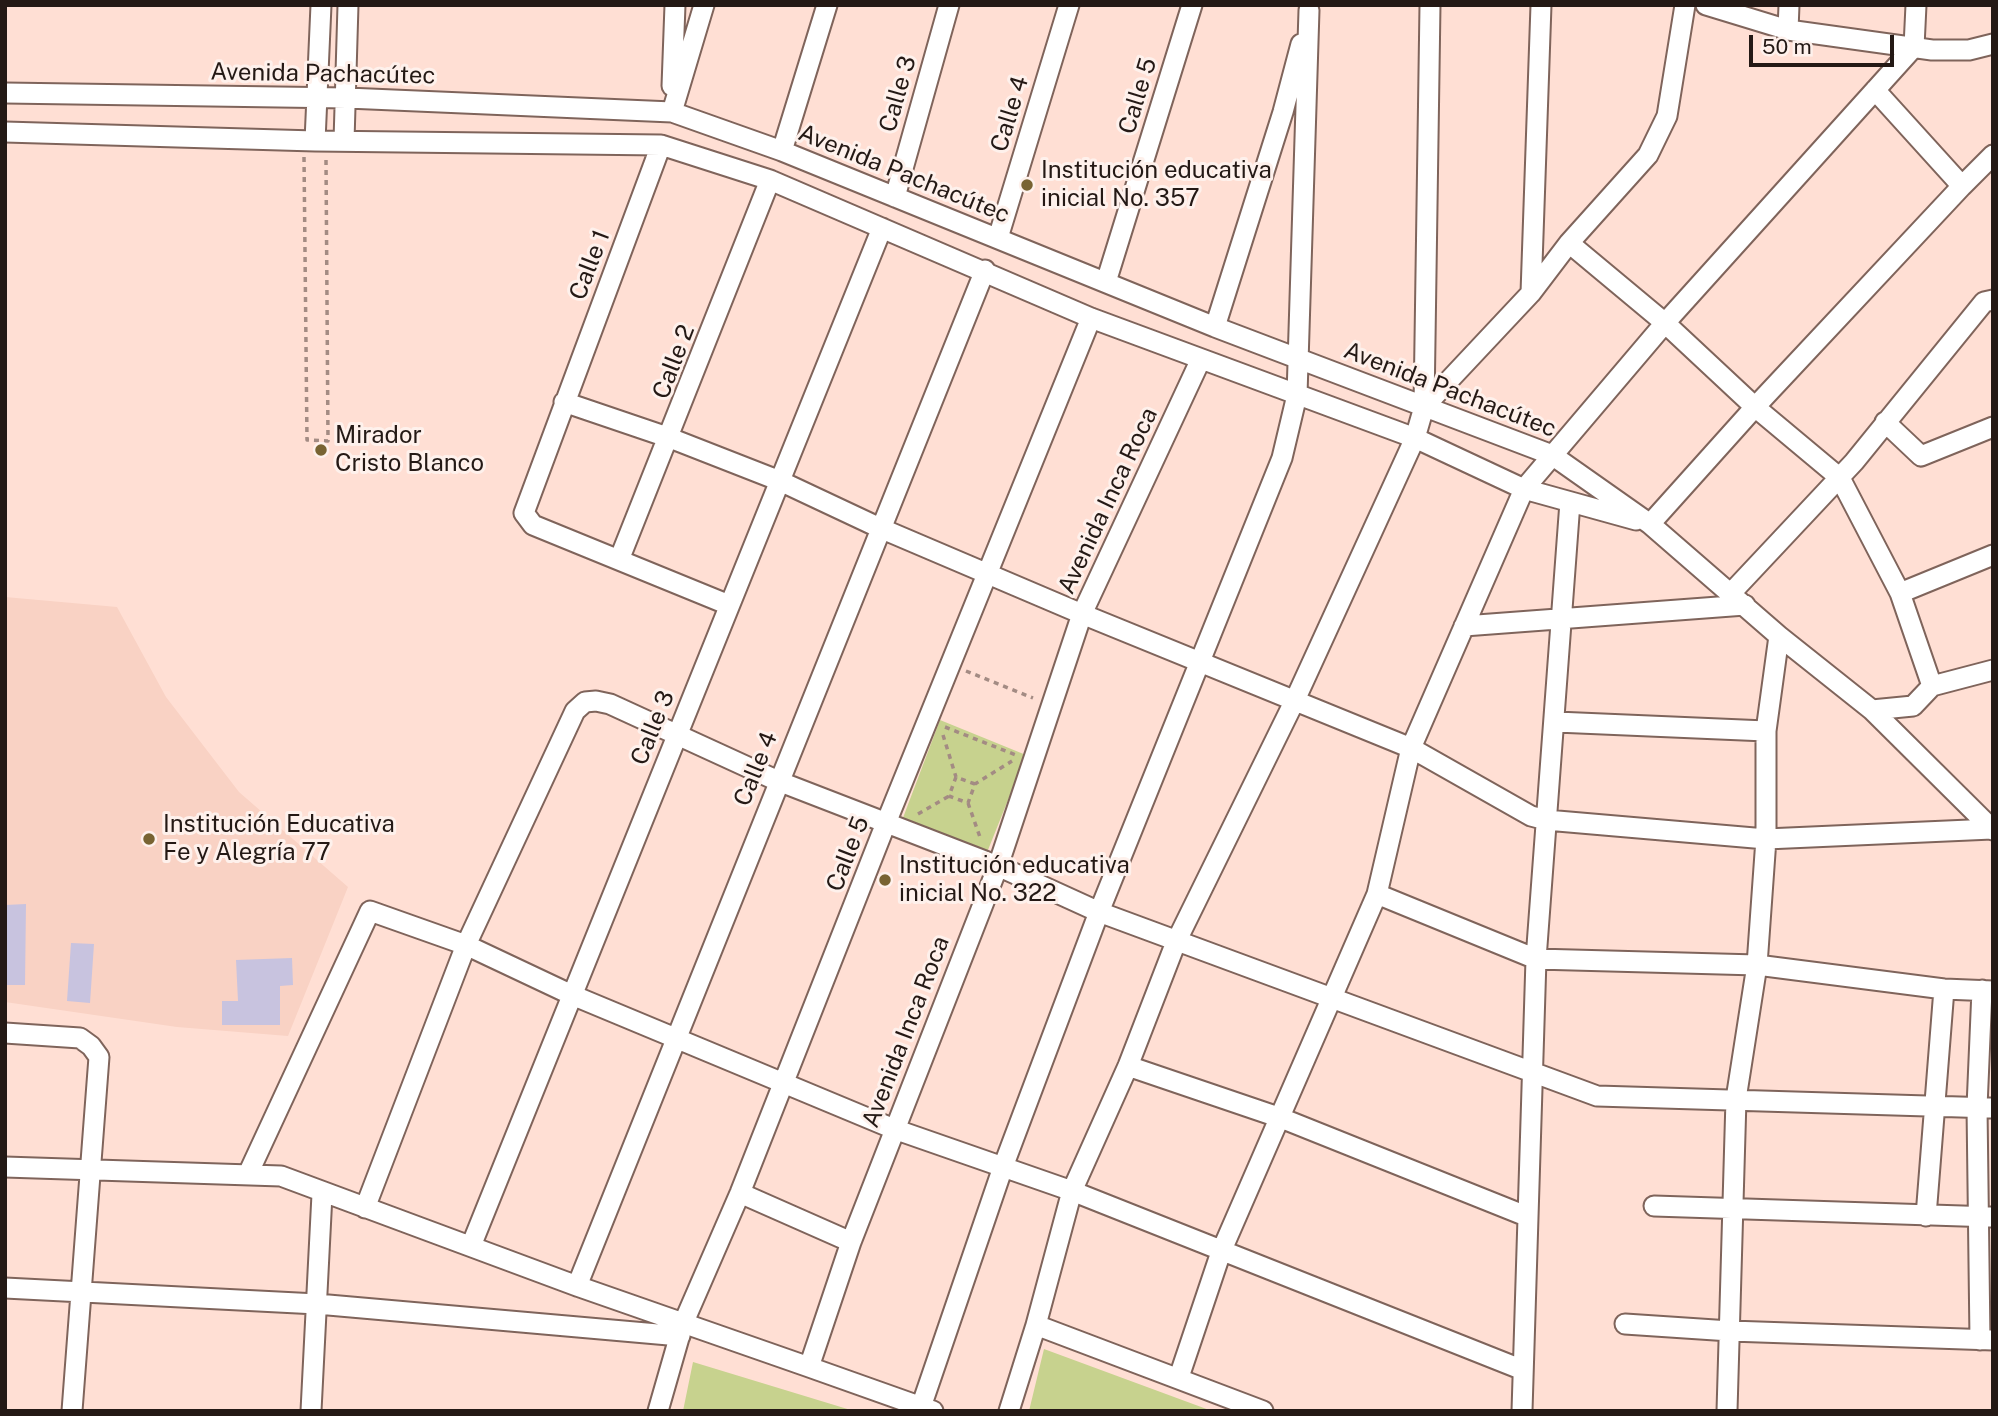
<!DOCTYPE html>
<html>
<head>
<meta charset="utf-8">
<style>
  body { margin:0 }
  #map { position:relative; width:1998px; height:1416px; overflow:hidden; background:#ffdfd4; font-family:"Public Sans",sans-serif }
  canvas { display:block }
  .frame { position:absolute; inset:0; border:7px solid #241915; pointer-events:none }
  .scale { position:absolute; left:1749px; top:35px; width:145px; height:32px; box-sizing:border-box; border:4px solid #241915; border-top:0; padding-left:9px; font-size:21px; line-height:24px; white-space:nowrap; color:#241915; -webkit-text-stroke:5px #fef1ec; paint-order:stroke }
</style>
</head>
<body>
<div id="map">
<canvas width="1998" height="1416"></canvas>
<div class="frame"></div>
<div class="scale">50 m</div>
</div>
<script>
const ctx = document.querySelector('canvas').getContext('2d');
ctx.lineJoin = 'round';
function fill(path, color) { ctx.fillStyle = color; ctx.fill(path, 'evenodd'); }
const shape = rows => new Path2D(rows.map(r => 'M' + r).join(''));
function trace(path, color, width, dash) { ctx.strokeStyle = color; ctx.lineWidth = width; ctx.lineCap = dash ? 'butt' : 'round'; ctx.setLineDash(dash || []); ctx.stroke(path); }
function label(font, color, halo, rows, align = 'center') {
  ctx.font = font + ' "Public Sans",sans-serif'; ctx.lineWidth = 6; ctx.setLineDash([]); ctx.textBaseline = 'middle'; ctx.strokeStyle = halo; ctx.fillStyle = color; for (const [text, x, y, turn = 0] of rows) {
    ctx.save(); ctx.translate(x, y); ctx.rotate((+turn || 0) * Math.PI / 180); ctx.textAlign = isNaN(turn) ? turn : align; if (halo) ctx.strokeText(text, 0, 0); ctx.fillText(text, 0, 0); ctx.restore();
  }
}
fill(shape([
  [5,597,117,607,166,697,239,792,348,887,288,1036,177,1027,5,1002]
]), '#f9d2c4');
fill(shape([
  [940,720,1026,755,986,855,901,823],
  [1044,1349,1212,1411,1029,1411],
  [693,1362,854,1411,683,1411]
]), '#c7d28e');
fill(shape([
  [26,904,25,985,5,985,5,905],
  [71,943,94,944,90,1003,67,1001],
  [292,958,293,985,280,986,280,1025,222,1025,222,1001,238,1001,236,960]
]), '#c8c3df');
const minor = shape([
  [1706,5,1788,30,1932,50,1969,50,1993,44],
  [1788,30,1789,5],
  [672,86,675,5],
  [5,93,347,98,672,112,782,151,1215,327,1552,455,1650,524,1779,636,1766,731,1766,839,1757,965,1736,1099,1727,1411],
  [672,112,704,5],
  [5,132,315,141,661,145,770,180,1091,318,1415,438,1524,489,1636,520],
  [315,141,321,5],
  [344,141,348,5],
  [661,145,524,513,533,525,729,605],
  [782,151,827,5],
  [1962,186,1993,155],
  [895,197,949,5],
  [998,238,1069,5],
  [1569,243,1665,323,1755,407,1840,478,1900,593,1993,555],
  [1106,282,1192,5],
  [1531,293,1541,5],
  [1215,327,1283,112,1301,44],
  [564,402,670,438,780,481,880,528,1082,614,1411,748,1531,816,1546,820,1766,839,1992,829],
  [1424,407,1531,293,1569,243,1648,155,1667,116,1685,5],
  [1885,422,1921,456,1993,427],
  [1650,524,1755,407,1962,186,1875,90],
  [619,560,770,180],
  [1732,592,1854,462,1984,302,1993,300],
  [1900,593,1932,686,1993,670],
  [1464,626,1745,605],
  [1779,636,1872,710,1993,830],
  [1872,710,1913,706,1932,686],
  [1556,722,1766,731],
  [1377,894,1536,959,1757,965,1944,989,1993,991],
  [5,1033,80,1038,91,1046,99,1057,72,1411],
  [1128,1066,1281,1118,1526,1216],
  [5,1167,281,1176,577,1286,809,1367,851,1242,998,866,1082,614,1200,361],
  [248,1174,370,911,466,945,572,995,894,1129,1072,1191,1523,1370],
  [740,1193,851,1242],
  [1654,1206,1993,1217],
  [365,1208,466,945,575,711,585,702,596,701,610,704,778,781,998,866,1099,912,1597,1096,1993,1108],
  [1926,1216,1944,989],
  [471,1246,882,228],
  [577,1286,985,270],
  [5,1288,317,1304,680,1336],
  [1625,1324,1730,1331,1993,1340],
  [1036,1325,1072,1191,1128,1066,1176,942,1295,700,1415,438,1424,407,1430,5],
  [1980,1340,1977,1107,1982,990],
  [809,1367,933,1411],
  [1179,1377,1221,1252,1377,894,1411,748,1524,489,1665,323,1914,47,1916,5],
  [921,1407,1003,1167,1099,912,1282,458,1297,395,1309,10],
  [311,1411,322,1194],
  [658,1411,683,1324,740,1193,886,823,1091,318],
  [1009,1411,1036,1325,1263,1411],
  [1522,1411,1536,959,1570,502]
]);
trace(minor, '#7f645b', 23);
trace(shape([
  [304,157,307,440,328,441,326,160],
  [966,671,1033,698],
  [945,727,1016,755],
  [943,735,956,777],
  [975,784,956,777,949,796,968,803,975,784,1012,761],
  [968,803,981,840],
  [918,814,949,796]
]), '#a38b83', 3.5, [5, 5]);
trace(minor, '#fff', 19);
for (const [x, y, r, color] of [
  [1027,185,7,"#786332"],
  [321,450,7,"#786332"],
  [149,839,7,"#786332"],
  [885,880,7,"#786332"]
]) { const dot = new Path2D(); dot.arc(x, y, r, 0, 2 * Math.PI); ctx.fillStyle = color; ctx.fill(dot); trace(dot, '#fef1ec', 2.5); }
label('24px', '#241915', '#fef1ec', [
  ["Avenida Pachacútec",323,74,1],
  ["Calle 3",898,94,-74],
  ["Calle 5",1138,96,-73],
  ["Calle 4",1010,114,-73],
  ["Avenida Pachacútec",904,174,22],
  ["Calle 1",590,265,-69],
  ["Calle 2",674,362,-69],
  ["Avenida Pachacútec",1450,390,21],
  ["Avenida Inca Roca",1108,501,-65],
  ["Calle 3",653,728,-68],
  ["Calle 4",756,769,-68],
  ["Calle 5",848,854,-69],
  ["Avenida Inca Roca",906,1032,-69]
]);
label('24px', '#241915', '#fef1ec', [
  ["Institución educativa",1041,171],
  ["inicial No. 357",1041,199],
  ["Mirador",335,436],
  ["Cristo Blanco",335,464],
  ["Institución Educativa",163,825],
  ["Fe y Alegría 77",163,853],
  ["Institución educativa",899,866],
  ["inicial No. 322",899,894]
], 'left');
</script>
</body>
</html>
